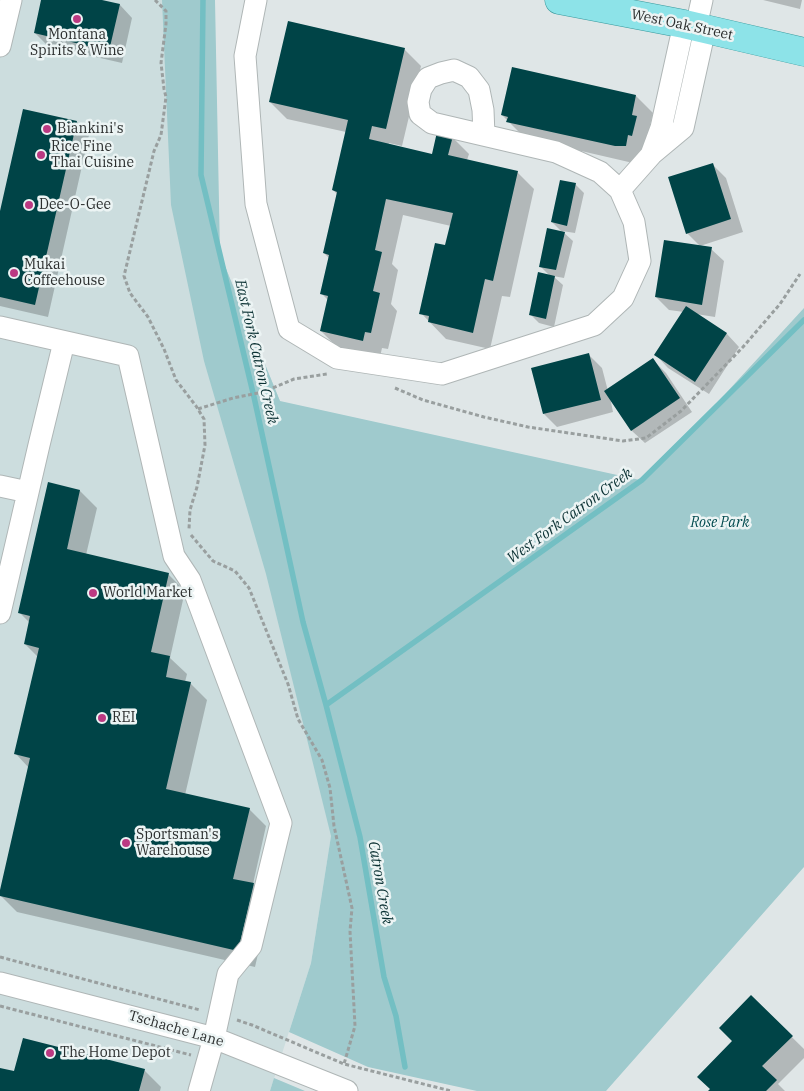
<!DOCTYPE html>
<html>
<head>
<meta charset="utf-8">
<style>
  body { margin:0 }
  canvas { display:block; background:#dfe6e7 }
</style>
</head>
<body>
<canvas width="804" height="1091"></canvas>
<script>
const ctx = document.querySelector('canvas').getContext('2d');
ctx.lineJoin = 'round';
function fill(path, color) { ctx.fillStyle = color; ctx.fill(path, 'evenodd'); }
const shape = rows => new Path2D(rows.map(r => 'M' + r).join(''));
function trace(path, color, width, dash) { ctx.strokeStyle = color; ctx.lineWidth = width; ctx.lineCap = dash ? 'butt' : 'round'; ctx.setLineDash(dash || []); ctx.stroke(path); }
function label(font, color, halo, rows, align = 'center') {
  ctx.font = font + ' "IBM Plex Serif",serif'; ctx.lineWidth = 5; ctx.setLineDash([]); ctx.textBaseline = 'middle'; ctx.strokeStyle = halo; ctx.fillStyle = color; for (const [text, x, y, turn = 0] of rows) {
    ctx.save(); ctx.translate(x, y); ctx.rotate((+turn || 0) * Math.PI / 180); ctx.textAlign = isNaN(turn) ? turn : align; if (halo) ctx.strokeText(text, 0, 0); ctx.fillText(text, 0, 0); ctx.restore();
  }
}
fill(shape([
  [0,0,214,0,212,70,220,254,280,401,331,836,311,963,270,1091,0,1091]
]), '#ccddde');
fill(shape([
  [162,0,215,0,220,254,280,401,640,480,660,465,804,308,804,867,606,1091,477,1091,368,1067,289,1032,311,963,331,836,266,574,204,361,171,205],
  [274,1078,305,1091,270,1091]
]), '#9fcacd');
fill(shape([
  [43,0,97,0,120,5,132,18,122,63,48,46,35,33],
  [763,0,802,0,800,9],
  [404,49,421,66,402,146,389,143,388,145,433,156,452,137,469,154,467,160,517,172,534,189,510,297,502,296,490,349,446,339,421,313,446,247,451,226,403,215,392,264,398,270,391,304,397,311,388,349,382,348,380,357,338,348,321,331,328,300,321,293,329,258,324,253,337,194,333,190,346,132,287,119,270,102],
  [636,96,653,113,649,130,653,134,633,163,525,138,502,115],
  [77,122,89,135,48,317,0,306,0,217],
  [713,165,726,178,743,232,700,246,687,233],
  [575,184,584,193,575,233,562,231,573,241,564,278,553,276,563,285,554,327,539,323,531,315,550,276,540,266,563,233,552,222],
  [711,249,724,261,715,317,696,314,727,334,739,347,709,394,668,368,656,355,684,312,669,310,656,297],
  [589,355,602,368,608,391,653,360,666,373,692,412,645,443,632,431,610,397,613,412,557,427,544,414],
  [48,484,80,491,97,508,86,555,168,574,185,591,170,658,187,674,185,682,190,683,207,700,185,795,249,809,266,826,253,884,270,902,255,967,17,912,0,895,29,768,16,754,38,657,25,644,30,623,19,612],
  [751,997,804,1049,804,1058,778,1084,785,1091,709,1091,734,1041],
  [0,1069,15,1073,144,1070,161,1087,160,1091,0,1091]
]), '#0003');
trace(shape([
  [203,0,201,175,254,397,303,622,326,705,360,837,384,977,396,1016,405,1067],
  [326,705,642,480,804,320]
]), '#73bfc3', 5.5);
fill(shape([
  [41,0,102,0,120,4,109,51,34,33],
  [288,21,405,48,386,129,372,126,369,139,432,154,437,132,453,136,448,155,518,171,493,281,485,279,473,333,428,322,429,316,419,314,435,243,445,245,453,213,386,199,375,250,382,252,373,291,380,293,371,333,365,332,363,341,320,331,328,296,320,294,329,255,323,253,337,192,332,190,348,120,269,102],
  [512,67,636,95,632,115,637,116,632,136,628,135,626,146,615,146,506,122,508,117,501,115],
  [23,109,77,121,35,305,0,297,0,211],
  [713,163,731,219,686,234,668,177],
  [560,180,576,183,567,226,551,222],
  [547,228,565,232,556,270,539,267],
  [664,240,712,247,702,305,655,297],
  [538,272,555,276,546,319,529,315],
  [686,306,727,333,695,382,654,355],
  [589,353,601,400,543,414,531,368],
  [653,358,680,398,631,431,604,391],
  [48,482,80,490,67,549,169,573,151,652,170,656,166,677,191,682,166,789,250,808,233,879,254,883,238,951,0,896,0,890,30,758,14,754,39,648,24,644,30,616,18,613],
  [751,995,793,1036,762,1066,777,1080,766,1091,708,1091,710,1089,697,1077,732,1041,719,1028],
  [23,1038,145,1069,139,1091,0,1091,0,1068,14,1071]
]), '#004447');
const minor = shape([
  [256,0,245,56,256,204,289,329,337,358,442,374,594,325,623,298,640,261,634,222,620,190,651,155,661,128,684,24],
  [696,27,702,0],
  [0,46,11,0],
  [484,135,483,110,479,90,469,77,454,70,441,73,428,78,421,89,418,102,420,114,432,123,556,152,600,172,620,190],
  [653,153,683,128,705,29],
  [0,327,128,356,174,556,190,580,281,823,251,946,228,974,214,1038,199,1091],
  [0,486,28,492],
  [0,613,39,445,64,342],
  [0,983,214,1038,347,1091]
]);
const major = shape([
  [559,0,684,24,804,52]
]);
trace(minor, '#afb6b6', 23);
trace(major, '#39989c', 29);
trace(shape([
  [155,0,166,11,166,24,161,63,164,89,166,97,161,135,154,151,124,276,130,293,148,317,164,349,176,380,196,406,204,419,205,445,197,487,190,510,189,529],
  [395,388,423,400,484,417,528,427,623,441,646,438,681,411,743,347,780,304,800,274],
  [198,409,233,398,263,392,294,379,327,374],
  [191,535,213,561,235,571,249,588,288,684,298,719,322,760,330,788,334,826,352,908,350,931,355,1026,344,1064],
  [0,957,200,1010],
  [0,1006,191,1055],
  [237,1020,252,1025,344,1064,451,1091]
]), '#999f9f', 3, [4, 2.5]);
trace(minor, '#fff', 21);
trace(major, '#8de3e8', 28);
for (const [x, y, r, color] of [
  [77,19,5,"#bb3982"],
  [47,129,5,"#bb3982"],
  [41,155,5,"#bb3982"],
  [29,205,5,"#bb3982"],
  [14,273,5,"#bb3982"],
  [93,593,5,"#bb3982"],
  [102,718,5,"#bb3982"],
  [126,843,5,"#bb3982"],
  [50,1053,5,"#bb3982"]
]) { const dot = new Path2D(); dot.arc(x, y, r, 0, 2 * Math.PI); ctx.fillStyle = color; ctx.fill(dot); trace(dot, '#ecf4f4', 2); }
label('14px', '#2b2e2e', '#ecf4f4', [
  ["West Oak Street",682,25,12],
  ["Tschache Lane",176,1029,16]
]);
label('14px', '#2b2e2e', '#ecf4f4', [
  ["Montana",77,35,"center"],
  ["Spirits & Wine",77,51,"center"],
  ["Biankini's",57,129],
  ["Rice Fine",51,147],
  ["Thai Cuisine",51,163],
  ["Dee-O-Gee",39,205],
  ["Mukai",24,265],
  ["Coffeehouse",24,281],
  ["World Market",103,593],
  ["REI",112,718],
  ["Sportsman's",136,835],
  ["Warehouse",136,851],
  ["The Home Depot",60,1053]
], 'left');
label('italic 14px', '#014a4e', '#ecf4f4', [
  ["Rose Park",720,523]
]);
label('italic 15px', '#0a3133', '#ecf4f4', [
  ["East Fork Catron Creek",256,352,77],
  ["West Fork Catron Creek",570,516,-36],
  ["Catron Creek",380,883,80]
]);
</script>
</body>
</html>
